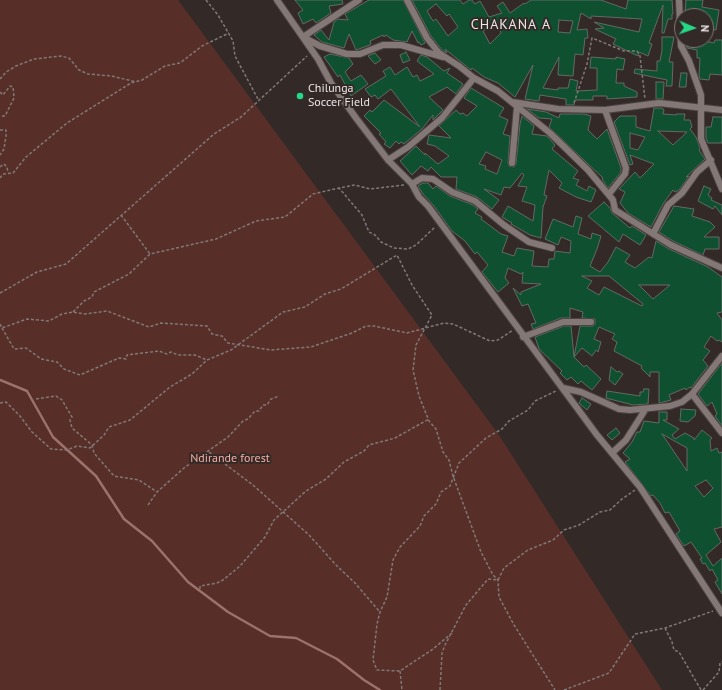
<!DOCTYPE html>
<html>
<head>
<meta charset="utf-8">
<style>
  body { margin:0 }
  #map { position:relative; width:722px; height:690px; overflow:hidden; background:#332a28; font-family:"PT Sans",sans-serif }
  canvas { display:block }
  .north { position:absolute; left:674px; top:8px; width:40px; height:40px; box-sizing:border-box; background:#332a28; border:1px solid #7d7573; border-radius:50%; rotate:92deg; font-size:11px; font-weight:700; line-height:16px; text-align:center; color:#ebe5e4 }
  .north::after { content:''; display:block; margin:auto; width:14px; height:18px; background:#25d886; clip-path:polygon(50% 0,100% 100%,50% 72%,0 100%) }
</style>
</head>
<body>
<div id="map">
<canvas width="722" height="690"></canvas>
<div class="north">N</div>
</div>
<script>
const ctx = document.querySelector('canvas').getContext('2d');
ctx.lineJoin = 'round';
function fill(path, color) { ctx.fillStyle = color; ctx.fill(path, 'evenodd'); }
const shape = rows => new Path2D(rows.map(r => 'M' + r).join(''));
function trace(path, color, width, dash) { ctx.strokeStyle = color; ctx.lineWidth = width; ctx.lineCap = dash ? 'butt' : 'round'; ctx.setLineDash(dash || []); ctx.stroke(path); }
function label(font, color, halo, rows, align = 'center') {
  ctx.font = font + ' "PT Sans",sans-serif'; ctx.lineWidth = 4; ctx.setLineDash([]); ctx.textBaseline = 'middle'; ctx.strokeStyle = halo; ctx.fillStyle = color; for (const [text, x, y, turn = 0] of rows) {
    ctx.save(); ctx.translate(x, y); ctx.rotate((+turn || 0) * Math.PI / 180); ctx.textAlign = isNaN(turn) ? turn : align; if (halo) ctx.strokeText(text, 0, 0); ctx.fillText(text, 0, 0); ctx.restore();
  }
}
fill(shape([
  [0,0,178,0,499,435,662,690,0,690]
]), '#582e28');
trace(shape([
  [0,380,27,391,53,437,96,476,124,519,152,541,188,582,228,612,270,636,296,638,337,659,364,680,380,690]
]), '#9d716c', 2.5);
const building = shape([
  [295,0,342,0,343,4,329,6,331,13,316,23,313,19,303,24,298,13,303,10,295,0],
  [369,0,403,0,425,43,421,45,419,42,418,43,412,31,407,42,393,40,386,35,384,37,383,35,370,41,371,44,370,45,356,50,349,34,344,48,322,42,314,35,321,30,329,40,334,22,338,19,348,20,345,14,369,0],
  [412,0,460,0,463,4,469,0,472,0,475,4,480,1,489,17,502,13,497,6,503,2,510,13,524,3,525,4,531,0,601,0,626,9,628,0,672,0,673,14,672,14,672,19,668,19,664,33,662,33,663,5,649,43,652,44,648,56,639,52,638,56,613,44,616,39,595,29,604,28,594,22,639,32,642,19,591,16,591,19,581,13,577,30,587,29,588,38,585,38,583,55,575,54,573,76,558,75,559,57,543,88,558,90,558,88,568,88,570,79,578,81,576,91,597,90,597,68,590,68,591,57,616,59,616,57,625,59,623,70,617,69,616,83,624,83,624,86,637,92,637,97,607,99,607,96,593,96,593,100,575,100,574,105,566,105,566,99,540,95,539,101,525,99,533,65,515,97,498,83,484,77,472,68,471,70,445,49,447,53,442,50,431,36,412,0],
  [436,4,447,16,449,14,458,27,448,36,436,19,433,21,427,11,436,4],
  [559,20,573,21,570,33,558,32,559,20],
  [497,22,501,33,490,44,483,31,497,22],
  [686,0,703,0,702,7,719,10,716,30,709,29,710,26,706,25,706,16,685,15,686,0],
  [662,37,674,37,669,62,673,62,672,86,666,86,667,80,634,73,635,69,657,71,657,61,660,61,662,50,662,37],
  [686,40,700,40,714,43,715,40,722,40,722,75,710,74,709,80,700,79,699,75,700,58,697,58,697,50,687,48,686,40],
  [406,52,410,60,403,63,400,55,406,52],
  [375,53,381,60,375,64,368,56,375,53],
  [330,54,349,58,353,64,345,72,351,81,361,75,368,84,351,96,340,75,338,77,324,57,330,54],
  [421,55,427,57,444,71,450,68,447,73,463,84,456,94,447,87,429,97,443,110,433,120,433,115,422,129,405,143,404,144,401,142,399,144,396,141,390,148,384,144,386,142,379,134,381,133,364,116,370,110,372,112,384,100,420,127,391,89,378,99,375,95,371,97,365,89,386,76,383,71,390,67,395,75,407,67,413,77,417,75,420,81,434,74,417,61,421,55],
  [681,73,687,73,686,87,679,87,681,73],
  [656,82,664,82,663,99,656,99,656,82],
  [471,88,504,108,499,116,508,120,503,134,510,136,508,163,509,166,514,167,516,164,520,124,522,116,534,126,532,134,547,136,555,145,552,149,578,171,573,178,579,180,576,185,587,191,589,186,596,190,591,202,576,197,559,188,562,183,549,170,544,195,547,196,543,207,541,238,530,235,513,225,511,224,512,223,502,217,508,206,533,221,535,205,522,201,527,187,518,186,524,175,522,173,510,188,504,187,501,195,484,189,499,200,492,209,477,197,456,189,457,177,441,177,431,167,428,171,421,166,412,175,400,161,416,146,425,155,425,153,438,164,449,156,435,146,427,144,429,135,451,138,439,126,456,110,460,114,463,113,467,116,477,106,464,98,471,88],
  [486,152,502,160,497,174,485,169,486,166,479,164,486,152],
  [654,108,662,108,664,110,663,114,676,115,676,114,685,114,684,120,690,120,692,127,690,129,696,137,700,148,699,150,705,159,686,177,689,176,679,190,675,192,673,190,663,204,651,227,628,213,620,203,625,192,619,189,635,172,640,178,654,164,630,155,633,164,630,165,614,122,620,116,636,116,636,127,650,131,654,108],
  [658,131,687,132,673,145,658,131],
  [630,133,645,137,638,150,630,148,630,133],
  [527,109,546,112,559,118,560,114,584,114,591,116,588,130,597,139,607,129,621,168,621,172,608,188,602,179,603,178,549,127,552,119,539,118,527,109],
  [713,117,722,117,722,143,708,143,706,138,706,127,711,127,713,117],
  [423,183,428,183,433,189,436,186,450,196,473,205,478,209,475,213,482,217,481,219,501,234,508,236,502,252,514,256,517,248,534,251,532,266,548,267,549,259,554,259,555,251,570,253,571,241,561,237,558,245,545,239,553,219,573,227,576,216,582,218,578,234,591,239,592,233,601,236,597,249,590,266,600,272,608,262,616,247,630,255,625,262,635,268,649,257,652,258,656,241,669,249,708,267,722,277,722,312,717,313,722,320,722,342,719,340,717,341,711,336,704,347,710,351,703,360,708,366,691,388,690,387,686,390,685,388,669,395,671,400,659,403,659,372,650,372,650,377,641,368,642,366,614,351,617,342,612,339,615,334,599,327,594,339,601,342,598,352,596,350,592,356,582,348,574,357,584,367,586,365,601,379,592,390,581,381,578,384,571,377,567,380,560,373,562,371,539,349,535,337,564,326,571,326,574,357,580,326,593,326,595,324,595,319,582,318,583,312,570,308,570,318,561,318,533,329,531,324,536,323,528,304,522,306,513,288,521,295,521,292,541,284,522,283,523,272,521,274,508,268,505,278,509,283,498,292,482,272,488,265,477,252,475,254,465,241,452,231,434,206,423,194,418,186,423,183],
  [582,276,609,276,643,304,642,306,604,287,599,295,587,288,592,281,582,276],
  [639,285,670,285,653,299,639,285],
  [704,186,711,189,708,195,712,198,711,200,722,205,722,215,715,206,713,209,698,201,704,186],
  [604,202,610,208,612,213,630,228,632,226,646,235,640,245,623,234,619,242,588,216,604,202],
  [674,206,694,209,692,216,710,222,715,227,704,237,719,237,719,249,705,249,703,255,673,241,659,232,674,206],
  [722,363,722,426,715,416,717,414,712,402,707,406,698,394,722,363],
  [611,367,617,372,619,371,623,374,615,385,609,380,611,367],
  [644,389,649,389,648,404,633,405,606,398,607,391,640,396,640,392,643,392,644,389],
  [582,398,591,404,587,410,579,403,582,398],
  [681,409,696,410,695,416,688,422,680,421,681,409],
  [659,412,667,412,667,420,663,420,679,429,672,435,675,439,685,433,694,438,694,440,702,430,712,438,710,440,711,451,717,448,719,453,722,452,722,527,714,529,721,542,706,555,713,566,722,558,722,594,715,582,718,580,712,569,710,571,705,563,703,564,700,559,702,558,691,542,684,546,676,534,680,531,669,512,665,513,660,503,653,495,651,496,625,462,630,459,623,453,632,442,637,432,640,432,644,421,659,423,659,412],
  [662,434,687,448,687,471,662,434],
  [706,480,713,488,704,497,695,486,706,480],
  [616,428,620,433,612,440,607,435,616,428]
]);
fill(building, '#0f5030');
trace(building, '#626a64', 1);
const minor = shape([
  [277,0,318,59,331,83,356,118,388,160,412,184,419,197,428,206,597,435,640,487,722,613],
  [359,0,303,37,320,46,347,54,360,54,383,45,401,45,443,57],
  [407,0,427,38,439,53,459,66,474,78,498,91,550,133,588,170,613,200,615,210,671,245,722,268],
  [679,0,681,46,689,61,701,95,701,139,722,189],
  [512,102,558,109,605,110,659,103,722,110],
  [605,110,626,168,625,174,609,194],
  [388,160,408,147,442,118,474,78],
  [512,163,517,107],
  [412,184,422,178,433,179,452,192,475,201,504,225,529,242,552,248],
  [653,234,668,205,682,193,697,172,711,160],
  [523,337,563,322,591,322],
  [563,388,581,392,619,409,630,410,670,406,682,402,692,394,722,356],
  [692,394,722,433],
  [612,453,626,440,645,410]
]);
trace(minor, '#4d4544', 8);
trace(shape([
  [206,0,218,15,233,41,235,56,259,101],
  [0,79,6,72,16,66,34,59,61,56,69,58,79,70,88,74,112,76,136,82],
  [0,92,3,95,10,86,13,87,14,98,5,116,0,116],
  [574,103,587,64,592,38,624,51,637,51,640,56,645,99],
  [0,130,6,130,6,136,4,149,0,155],
  [0,167,4,164,7,167,8,173],
  [0,178,3,174,13,173,26,157,67,123,131,83,142,80,165,66,180,63,202,46,229,33],
  [404,185,370,189,355,185,339,188,362,215,369,232,375,235,381,242,394,248,408,249,416,245,435,227],
  [121,215,150,254],
  [0,293,37,272,66,264,214,134,241,117,307,56],
  [73,312,84,301,92,297,94,292,129,274,150,254,216,239,256,221,285,217,313,194,339,188],
  [0,324,2,328,27,319,49,321,62,314,73,312,85,314,107,311,149,327,161,323,207,326,212,334,222,336,228,343,271,350,311,347,352,333,366,326,374,326,407,333,444,323,453,324,490,341,498,340,513,330],
  [2,328,14,349,26,348,41,359,57,362,64,369,80,375,119,358,126,359,127,355,159,351,167,354,171,352,178,355,195,355,207,360],
  [36,399,56,396,62,400,72,417,70,420,72,428,92,445,94,453,114,476,139,480,157,492],
  [0,403,6,402,20,416,32,432,51,449,67,450,77,446,90,448,104,435,109,427,130,420,170,387,192,374,207,360,231,350,283,312,305,307,325,294,341,289,397,255,412,285,432,315,416,345,413,370,419,396,429,421,436,429,443,452,449,460,453,476,481,552,493,575,498,580,499,597,514,625,555,690],
  [209,452,253,485,309,535,337,566,355,583,379,611],
  [148,505,157,492,184,468,228,437,243,421,248,419,255,411,259,411,263,405,267,405,271,399,279,396],
  [200,589,200,586,217,583,223,580,240,566,265,537,274,520,306,491,326,479,344,462,364,451,369,445,395,438,429,419],
  [665,628,672,642,674,650,679,652,701,690],
  [452,633,433,649,400,671,377,670,373,660,377,624,380,612,387,597,393,560,400,547,420,526,424,516,436,504,441,492,450,486,459,463,486,438,502,429,509,421,528,410,535,401,556,391],
  [400,671,402,690],
  [440,690,442,653,445,645,466,605,488,579,498,580,504,568,528,550,553,540,564,530,579,525,600,512,610,510,622,499,635,490],
  [564,690,609,673,635,634,665,628,713,611],
  [703,690,719,672,720,663,722,662]
]), '#807977', 1.5, [3, 2]);
trace(minor, '#847877', 6);
for (const [x, y, r, color] of [
  [300,96,4,"#25d886"]
]) { const dot = new Path2D(); dot.arc(x, y, r, 0, 2 * Math.PI); ctx.fillStyle = color; ctx.fill(dot); trace(dot, '#332a28', 1.5); }
label('12px', '#ebe5e4', '#332a28', [
  ["Chilunga",308,89],
  ["Soccer Field",308,103]
], 'left');
label('12px', '#f8aca1', '#332a28', [
  ["Ndirande forest",230,459]
]);
ctx.letterSpacing = '1px';
label('14px', '#ebe5e4', '#332a28', [
  ["CHAKANA A",511,25]
]);
ctx.letterSpacing = '0px';
</script>
</body>
</html>
